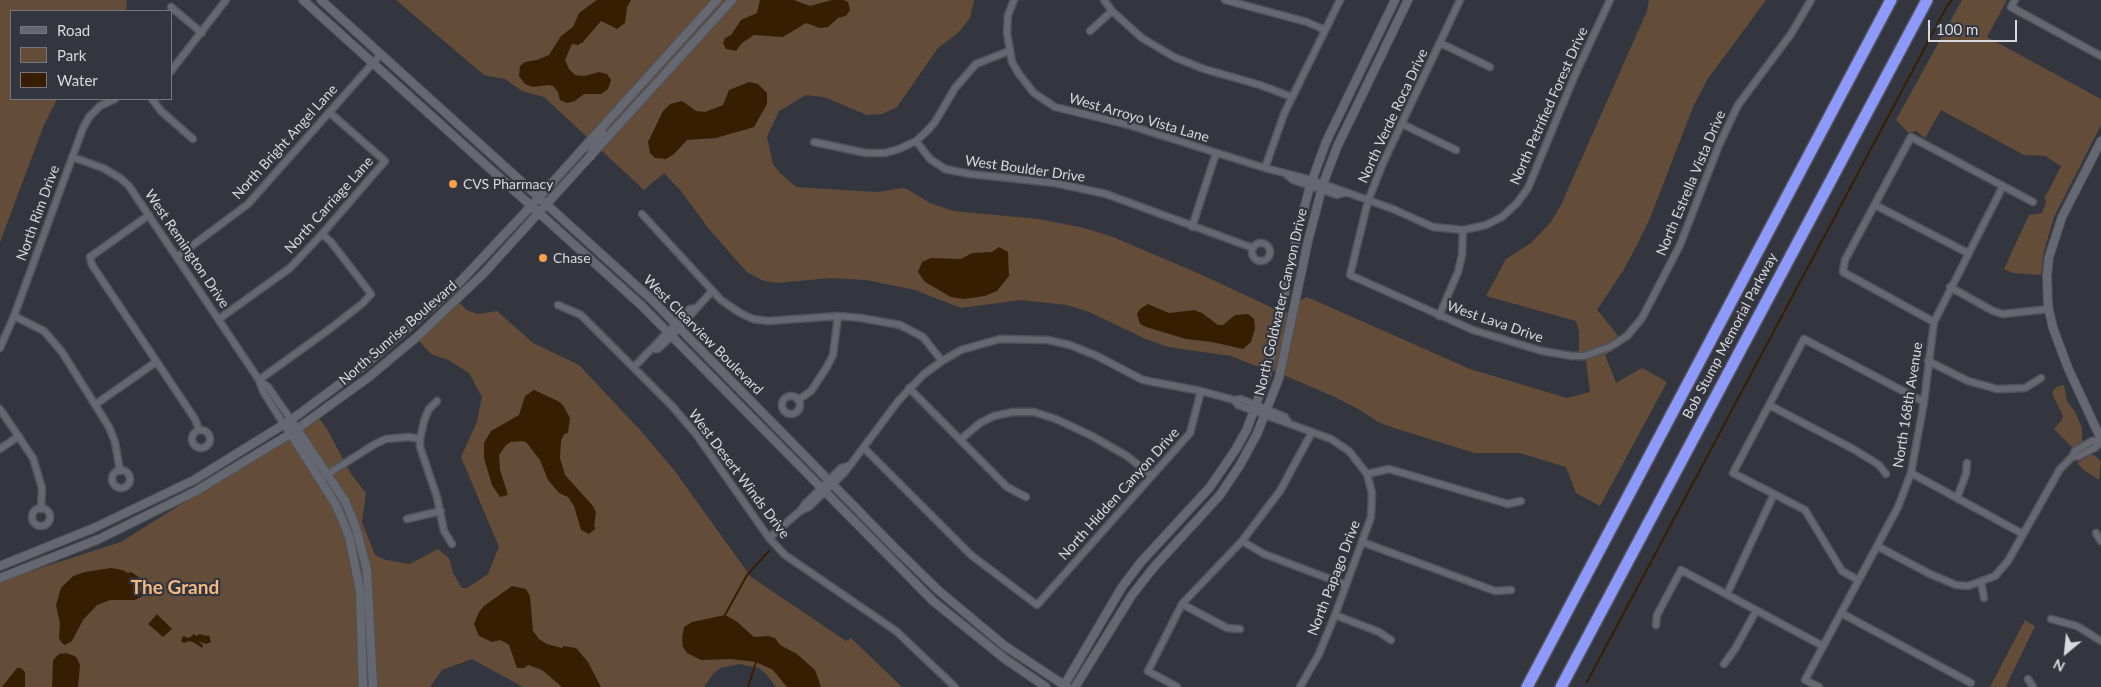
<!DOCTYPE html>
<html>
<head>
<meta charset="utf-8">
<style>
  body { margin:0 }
  #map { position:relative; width:2101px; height:687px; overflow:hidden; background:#34363f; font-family:Lato,sans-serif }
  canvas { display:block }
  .legend { position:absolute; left:10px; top:10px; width:162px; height:90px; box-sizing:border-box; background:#34363f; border:1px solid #76777f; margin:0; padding:6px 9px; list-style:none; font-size:15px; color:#d8d9df }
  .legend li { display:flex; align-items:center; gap:10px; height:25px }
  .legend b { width:25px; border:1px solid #76777f }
  .north { position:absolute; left:2041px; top:627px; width:50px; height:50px; -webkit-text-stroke:4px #34363f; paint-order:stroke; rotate:208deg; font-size:14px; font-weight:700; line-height:20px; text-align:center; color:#d8d9df }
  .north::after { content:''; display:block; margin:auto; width:18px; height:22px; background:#d8d9df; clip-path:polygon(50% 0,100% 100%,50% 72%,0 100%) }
  .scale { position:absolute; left:1928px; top:20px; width:89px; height:22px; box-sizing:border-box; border:2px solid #d8d9df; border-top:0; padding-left:6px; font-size:15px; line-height:18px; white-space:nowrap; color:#d8d9df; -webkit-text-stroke:4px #34363f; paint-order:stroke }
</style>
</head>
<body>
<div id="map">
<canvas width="2101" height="687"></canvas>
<ul class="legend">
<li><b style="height:6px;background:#656771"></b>Road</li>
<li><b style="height:14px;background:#634d39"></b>Park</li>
<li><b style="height:14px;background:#371e02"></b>Water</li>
</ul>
<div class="north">N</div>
<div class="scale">100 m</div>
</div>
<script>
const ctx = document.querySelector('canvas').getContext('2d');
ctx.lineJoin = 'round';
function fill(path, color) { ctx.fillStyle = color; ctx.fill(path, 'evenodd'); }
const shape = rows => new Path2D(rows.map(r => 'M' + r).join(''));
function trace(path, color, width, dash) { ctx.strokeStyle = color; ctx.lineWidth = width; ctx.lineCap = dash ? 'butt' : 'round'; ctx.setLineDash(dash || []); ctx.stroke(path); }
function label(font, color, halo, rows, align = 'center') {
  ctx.font = font + ' Lato,sans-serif'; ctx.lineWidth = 4.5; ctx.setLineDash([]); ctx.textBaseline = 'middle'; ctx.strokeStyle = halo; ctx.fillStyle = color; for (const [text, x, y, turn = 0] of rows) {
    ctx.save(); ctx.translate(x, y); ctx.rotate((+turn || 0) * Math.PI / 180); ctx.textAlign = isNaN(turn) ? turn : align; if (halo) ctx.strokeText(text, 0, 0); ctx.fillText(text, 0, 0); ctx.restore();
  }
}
fill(shape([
  [0,0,127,0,126,11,11,11,11,99,57,99,44,125,0,242],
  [396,0,974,0,970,18,958,33,938,48,897,107,882,114,867,115,824,97,806,95,779,111,767,137,773,164,780,173,796,187,859,191,879,192,902,188,907,189,930,203,953,211,1039,219,1084,228,1113,237,1202,275,1277,310,1295,315,1297,302,1307,297,1470,369,1567,398,1590,392,1585,353,1579,353,1579,331,1576,321,1486,296,1506,259,1531,243,1551,222,1561,205,1647,11,1649,0,1766,0,1707,80,1693,107,1650,218,1637,245,1624,269,1597,310,1616,333,1622,344,1605,355,1616,383,1642,368,1667,382,1600,506,1576,493,1566,467,1520,453,1475,453,1394,428,1378,422,1360,410,1335,397,1265,367,1264,369,1231,356,1168,347,1146,339,1089,312,1067,305,1021,300,961,308,915,290,866,280,830,278,778,283,764,281,747,272,737,261,709,229,681,191,664,173,644,190,544,97,522,91,505,79,484,75],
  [1962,0,2007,0,1987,37,2101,99,2101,125,2054,217,2044,251,2041,275,2013,273,2004,269,2029,215,2042,213,2046,202,2044,196,2047,194,2061,166,2045,156,2024,155,1941,110,1925,138,1916,131,1909,133,1896,120],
  [460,303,466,310,478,314,497,311,533,343,579,365,641,431,674,470,751,577,846,641,851,638,902,687,776,687,767,675,759,668,740,664,720,668,713,674,704,687,523,687,472,659,442,670,430,687,0,687,0,581,121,542,319,418,327,429,351,474,366,493,362,522,375,555,386,560,410,564,438,549,449,558,453,573,462,588,467,588,488,574,499,547,461,457,477,422,482,397,469,373,448,360,431,354,418,340],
  [2064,385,2067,401,2075,412,2082,428,2082,442,2073,448,2054,429,2062,420,2063,416,2052,393,2056,387],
  [2090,455,2094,455,2101,461,2099,480,2084,470,2077,463],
  [2025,620,2035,626,2006,686,2008,687,1990,687]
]), '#634d39');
fill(shape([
  [597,0,631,0,627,7,625,23,617,29,601,21,583,42,578,45,572,44,565,60,569,69,575,75,584,76,599,72,607,74,611,80,608,89,601,94,584,94,575,101,567,103,560,100,558,92,553,86,548,85,533,87,525,84,519,76,520,66,525,62,537,60,549,55,561,36,573,27,579,13],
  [760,0,794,0,810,6,832,0,844,0,848,2,850,10,846,16,838,18,828,27,820,28,806,23,783,37,754,35,742,43,736,51,726,49,723,43,725,38,731,35,741,20,757,13],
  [749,82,758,84,767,93,767,104,754,127,716,138,687,140,674,154,666,159,655,158,650,153,648,142,663,111,670,104,682,101,696,111,705,112,723,105,729,90],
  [999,247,1008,252,1009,276,997,291,985,296,964,299,951,297,925,282,918,272,922,262,931,258,961,259,972,253,992,252],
  [1148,304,1169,313,1194,310,1202,313,1218,325,1223,325,1235,315,1248,314,1254,319,1255,328,1251,342,1243,349,1212,342,1186,339,1146,327,1140,324,1137,314,1140,309],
  [534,390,558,401,563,405,570,418,568,433,564,434,561,441,560,458,565,475,593,506,596,512,594,527,596,528,589,534,581,530,574,506,568,497,559,493,548,480,540,460,526,442,521,441,511,442,506,445,499,455,500,470,508,495,500,497,492,485,484,458,484,443,491,431,519,415,525,396],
  [111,568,122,570,128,573,131,572,142,579,144,582,138,589,144,595,135,600,110,600,97,605,83,620,72,641,65,645,62,643,59,639,60,623,56,605,61,588,73,576,85,572],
  [512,586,526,589,530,596,533,631,539,639,547,644,558,647,563,648,563,646,576,648,588,662,601,687,562,687,542,670,528,665,524,668,517,668,509,645,506,643,500,640,492,642,479,636,474,624,479,612,484,606],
  [157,614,172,629,163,637,148,624],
  [725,615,736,621,754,637,768,636,775,638,780,645,797,654,815,670,821,687,787,687,773,670,756,662,731,659,701,660,687,653,683,647,682,638,684,627,692,622],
  [194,634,196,636,200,634,206,636,209,635,211,642,206,644,198,641,203,645,202,648,195,643,189,641,184,643,181,641,183,636,189,638],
  [66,653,75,656,78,660,80,665,78,687,52,687,53,660,59,654],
  [17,668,21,668,25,672,25,687,2,687]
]), '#371e02');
trace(shape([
  [725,615,747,575,769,551],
  [1587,682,1947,6,1952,0],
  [748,687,756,662]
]), '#371e02', 2);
const minor = shape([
  [1014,0,1008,15,1007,33,1012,62,1019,74,1034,93,1055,107,1125,124,1265,168,1312,180,1393,209,1433,227,1463,230,1486,225,1502,217,1517,203,1528,188,1575,75,1610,0],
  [1104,0,1112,11,1142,38,1174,57,1204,69,1260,85,1292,97],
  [1225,0,1307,22,1325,30],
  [1460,0,1383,163,1368,201,1350,275,1473,330,1542,351,1572,356,1584,356,1610,347,1627,336,1642,318,1680,245,1719,145,1738,105,1791,34,1811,0],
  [2015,0,2011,7,2101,56],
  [171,7,202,33],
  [1090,31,1112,11],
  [1440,43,1490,67],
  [171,71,226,0],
  [152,99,161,111,193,139],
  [1402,124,1456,150],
  [916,141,930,159,945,169,970,174,1055,183,1106,194,1253,248],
  [814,142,866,153,885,153,899,149,916,141,927,131,935,122,955,88,976,64,1009,51],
  [72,157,103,168,120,178,129,186,259,380,263,391,286,428],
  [1265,168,1284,114,1340,0],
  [1287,175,1293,180,1337,195,1344,193],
  [1875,205,1968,253],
  [642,214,721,300,740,313,753,319,768,321,838,316,861,318,900,325,923,337,942,361],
  [149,215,90,257,92,265,195,419,199,430],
  [1192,227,1216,153],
  '1252 252a9 9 0 1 1 18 0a9 9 0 1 1-18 0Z',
  [177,257,248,204,381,54],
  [1950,287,1993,311,2003,314,2049,309],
  [558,305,581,315,672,406,696,434,769,538,785,555,896,631,955,687],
  [14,316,44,331,62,352,109,427,115,442,120,471],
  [1439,316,1458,272,1462,255,1463,230],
  [219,319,290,268,322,234,385,161,329,112],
  [1934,322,1843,272,1845,260,1911,137,2033,202],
  [0,348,14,316,83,128,89,117,100,106,115,99],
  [653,349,658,349,672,336,712,291],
  [1928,361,1968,381,1997,389,2025,388,2041,378],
  [634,367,690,309,695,308],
  [259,380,331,328,363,303,371,294,331,242,322,234],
  [260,381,268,387,294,424],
  [909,388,1000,480,1007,487,1026,497],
  '782 405a9 9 0 1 1 18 0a9 9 0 1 1-18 0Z',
  [798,400,811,391,827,367,833,355,838,316],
  [1234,400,1238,405,1331,439,1349,451,1367,474,1372,493,1371,517,1335,615,1319,654,1300,687],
  [437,401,429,409,424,421,420,439,420,447,437,497,444,531,452,544],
  [96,404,156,362],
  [1769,405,1855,450,1879,465,1886,474],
  [0,409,33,458,42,488,41,509],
  '192 439a9 9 0 1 1 18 0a9 9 0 1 1-18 0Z',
  [960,440,980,423,994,416,1013,412,1034,412,1056,419,1092,436,1127,456,1152,476],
  [864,448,971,555,1037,605,1190,433,1201,391],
  [0,449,19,436],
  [2072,457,2079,456,2096,447,2101,441],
  '112 479a9 9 0 1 1 18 0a9 9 0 1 1-18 0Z',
  [1911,473,2023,534],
  [1367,474,1389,469,1508,504,1521,501],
  [323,477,375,444,386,439,409,437,420,439],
  [1957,498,1966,474,1967,463],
  '32 517a9 9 0 1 1 18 0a9 9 0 1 1-18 0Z',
  [800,511,809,507,845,472,899,400,924,374,942,361,961,350,1000,339,1048,340,1070,345,1097,356,1143,380,1201,391,1234,400,1241,399,1285,417,1288,422],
  [407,519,441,511],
  [2096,533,2101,541],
  [769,538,800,511,805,504,841,468,848,466],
  [1242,541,1264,554,1346,585],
  [1362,542,1495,591,1511,590],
  [1877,546,1930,574,1956,585,1968,586,1995,576,2008,561,2060,469,2072,457,2075,451,2092,441,2101,440],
  [1858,580,1842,571,1805,510,1733,473,1804,339,1924,402],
  [1981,582,1984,598],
  [1727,594,1774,494],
  [1182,604,1227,628,1240,629],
  [1841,613,1971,683],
  [1335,615,1379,632,1391,640],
  [2051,619,2077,626,2101,641],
  [1656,625,1657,615,1681,570,1823,646],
  [1724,664,1735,649,1756,611],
  [2028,679,2033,687],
  [1177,687,1148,671,1182,604,1242,541,1280,491,1312,432],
  [1819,687,1805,680,1898,507,1911,473,1924,402,1934,322,2003,186]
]);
const tertiary = shape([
  [303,0,640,304,933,601,1005,659,1046,687],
  [321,0,652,300,896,549,939,591,1005,646,1067,687],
  [2101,141,2062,217,2049,257,2047,275,2048,306,2053,328,2068,368,2101,439],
  [591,156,594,144,603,134],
  [294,425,345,501,356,528,367,570,373,687],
  [288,429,336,505,349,536,360,591,363,687],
  [0,566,94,528,194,480,291,420,364,366,458,284,532,205,717,0],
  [0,578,99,539,196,491,290,434,369,377,418,336,484,273,732,0],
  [1063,687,1122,587,1141,562,1210,487,1236,449,1247,429,1267,374,1300,224,1310,186,1326,142,1395,0],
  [1075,687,1132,595,1154,567,1220,495,1240,465,1257,434,1279,378,1308,241,1323,184,1337,147,1408,0]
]);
const motorway = shape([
  [1527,687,1891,0],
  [1561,687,1927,0]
]);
trace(minor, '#51525a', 9);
trace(tertiary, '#51525a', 10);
trace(motorway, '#51525a', 14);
trace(minor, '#656771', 6);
trace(tertiary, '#656771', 8);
trace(motorway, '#8d99fb', 11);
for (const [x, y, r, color] of [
  [453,184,5,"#f6a247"],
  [543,258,5,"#f6a247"]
]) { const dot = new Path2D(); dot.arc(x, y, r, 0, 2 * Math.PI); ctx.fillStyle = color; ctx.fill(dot); trace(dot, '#34363f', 2); }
label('14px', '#d8d9df', '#34363f', [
  ["North Petrified Forest Drive",1549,106,-66],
  ["North Verde Roca Drive",1393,116,-65],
  ["West Arroyo Vista Lane",1139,118,16],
  ["North Bright Angel Lane",285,142,-48],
  ["West Boulder Drive",1025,169,8],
  ["North Estrella Vista Drive",1691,183,-67],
  ["North Carriage Lane",329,205,-48],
  ["North Rim Drive",38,213,-70],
  ["West Remington Drive",187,249,56],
  ["North Goldwater Canyon Drive",1281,302,-77],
  ["West Lava Drive",1495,322,19],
  ["North Sunrise Boulevard",398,333,-41],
  ["West Clearview Boulevard",703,335,45],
  ["Bob Stump Memorial Parkway",1730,336,-62],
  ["North 168th Avenue",1908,405,-81],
  ["West Desert Winds Drive",739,474,53],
  ["North Hidden Canyon Drive",1119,494,-48],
  ["North Papago Drive",1334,578,-69]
]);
label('14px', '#d8d9df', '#34363f', [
  ["CVS Pharmacy",463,184],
  ["Chase",553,258]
], 'left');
label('bold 19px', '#f4b980', '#34363f', [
  ["The Grand",175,588]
]);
</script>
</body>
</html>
